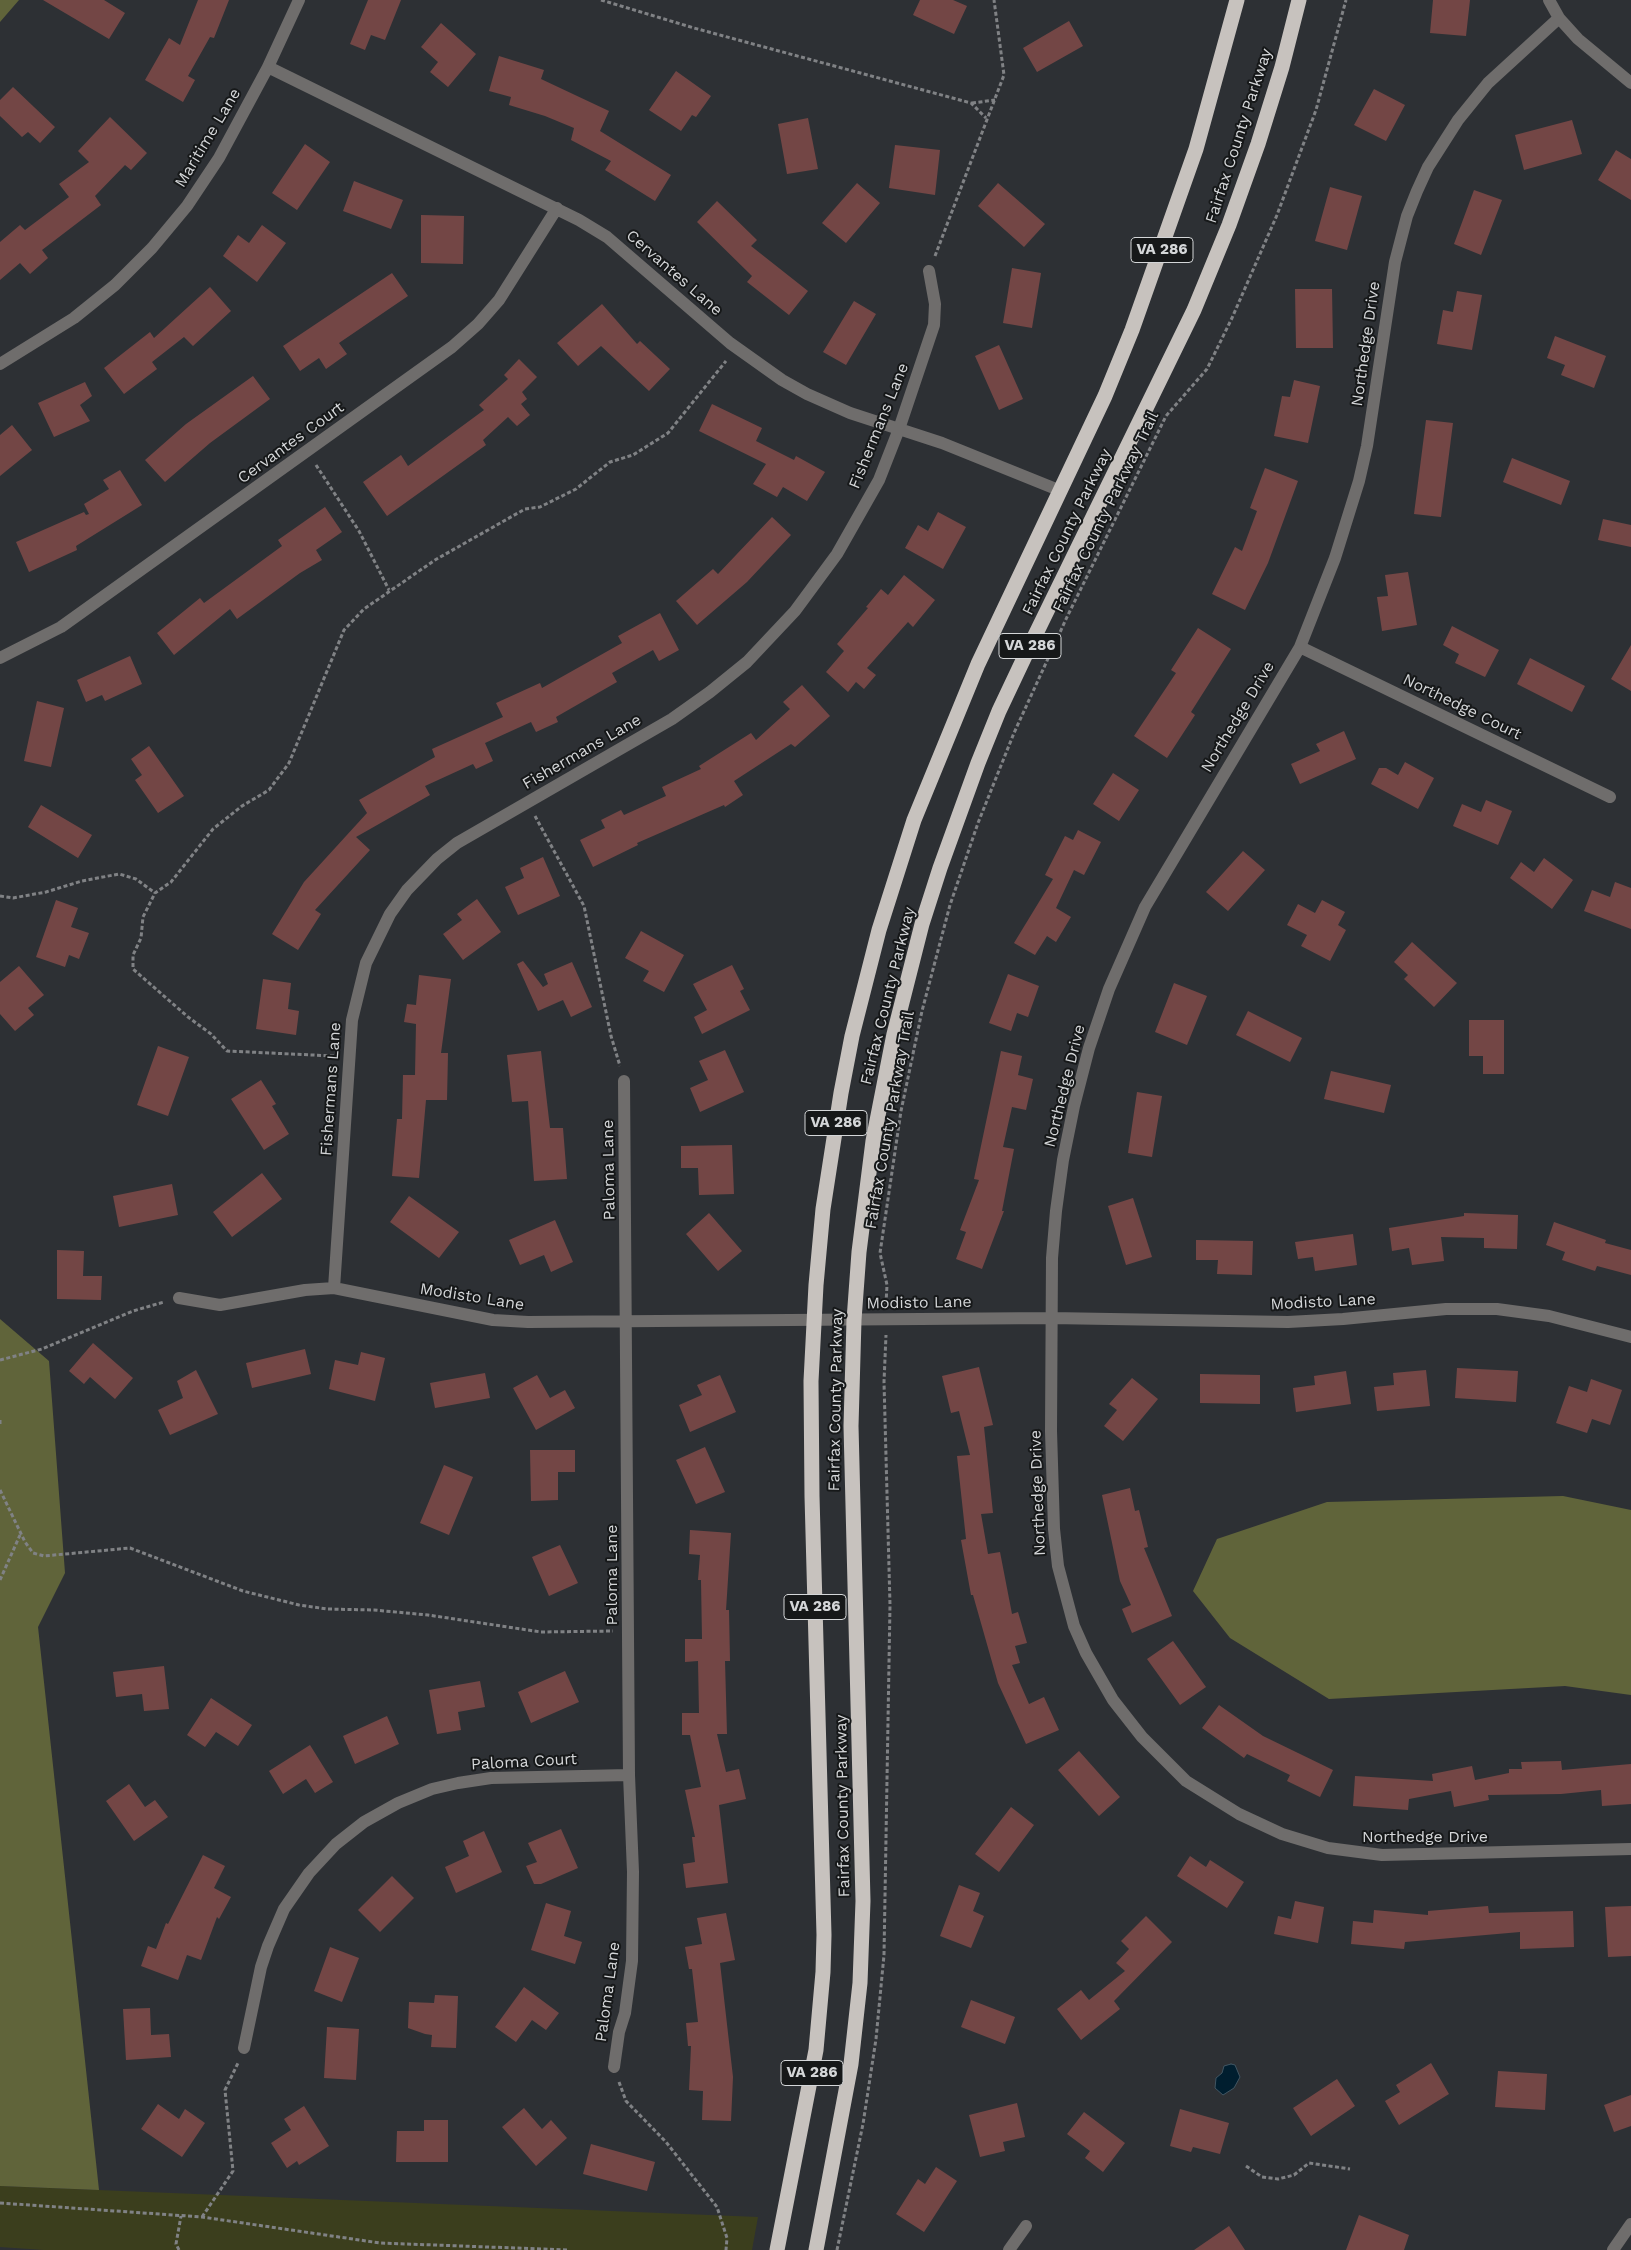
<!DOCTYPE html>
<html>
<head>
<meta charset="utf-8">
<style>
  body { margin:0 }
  canvas { display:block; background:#2d3034 }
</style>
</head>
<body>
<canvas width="1631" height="2250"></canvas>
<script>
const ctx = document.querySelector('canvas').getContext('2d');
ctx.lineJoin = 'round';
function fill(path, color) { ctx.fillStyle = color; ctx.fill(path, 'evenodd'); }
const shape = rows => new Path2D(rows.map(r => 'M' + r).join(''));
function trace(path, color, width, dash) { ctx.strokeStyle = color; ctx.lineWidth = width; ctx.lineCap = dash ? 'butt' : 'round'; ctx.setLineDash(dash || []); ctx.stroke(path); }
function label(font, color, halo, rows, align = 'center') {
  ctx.font = font + ' "Work Sans",sans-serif'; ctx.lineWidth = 4; ctx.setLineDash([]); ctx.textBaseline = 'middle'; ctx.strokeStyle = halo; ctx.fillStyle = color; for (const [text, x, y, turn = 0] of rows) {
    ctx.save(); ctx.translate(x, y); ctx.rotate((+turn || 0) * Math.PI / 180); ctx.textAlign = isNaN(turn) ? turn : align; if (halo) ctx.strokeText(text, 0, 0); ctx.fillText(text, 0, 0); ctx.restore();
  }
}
fill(shape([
  [0,2186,758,2217,752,2250,44,2250,0,2247]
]), '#3b3e1d');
fill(shape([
  [0,0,19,0,0,22],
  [0,1319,49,1361,65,1573,38,1627,99,2190,0,2186],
  [1563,1496,1631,1510,1631,1695,1565,1686,1329,1699,1230,1638,1193,1591,1217,1539,1327,1502]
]), '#60643a');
const water = shape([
  [1231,2064,1235,2065,1240,2077,1234,2088,1223,2095,1215,2088,1216,2078,1222,2073,1224,2066,1231,2064]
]);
fill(water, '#001e2f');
trace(water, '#405562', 1);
fill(shape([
  [43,0,104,0,125,13,109,39],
  [198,0,229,0,214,38,210,37,188,76,195,80,183,102,145,80,169,38,180,45],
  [368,0,401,0,385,40,371,35,365,50,350,44],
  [920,0,953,0,967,6,954,34,913,15],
  [1433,0,1470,0,1466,36,1430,33],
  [1069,21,1083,46,1037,72,1023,48],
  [441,23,476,54,448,87,430,72,438,62,421,47],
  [499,56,544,70,541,79,609,111,600,131,671,175,655,201,605,170,611,161,571,140,574,128,545,116,509,105,511,97,489,91],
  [676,71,711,96,696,117,692,115,681,131,649,110],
  [13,87,55,127,40,143,28,132,22,137,0,116,0,100],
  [1374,89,1405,105,1386,141,1354,125],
  [110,117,147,153,131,170,125,165,95,196,101,205,42,250,48,258,30,274,20,263,0,280,0,242,20,225,25,230,69,197,59,184,89,162,78,151],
  [808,118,818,169,787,174,778,124],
  [1572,120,1582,154,1524,170,1515,135],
  [305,144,330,162,297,210,272,193],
  [895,145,940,150,935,195,889,188],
  [1616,150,1631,159,1631,200,1598,180],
  [354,181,403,200,391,229,343,211],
  [857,183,880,203,846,243,822,223],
  [998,183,1045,224,1024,247,978,206],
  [1330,187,1362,196,1347,250,1315,241],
  [1474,190,1502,200,1481,255,1454,244],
  [717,201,757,240,751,246,808,291,789,315,747,282,752,276,697,222],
  [421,215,464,216,463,264,421,263],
  [262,225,286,243,257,282,223,256,238,235,249,243],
  [1012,268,1041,273,1032,328,1003,323],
  [392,273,408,296,339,343,347,354,326,369,319,358,300,371,283,346],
  [210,287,231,311,193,346,184,337,152,362,157,369,124,394,104,368,150,332,154,338],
  [1295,289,1332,289,1333,348,1296,348],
  [1457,291,1482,295,1472,350,1437,344,1443,310,1453,312],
  [854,301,876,314,846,365,823,352],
  [602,304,637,344,640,341,670,369,649,391,601,346,578,366,557,343],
  [1555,336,1606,356,1594,388,1561,375,1565,365,1547,358],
  [999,345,1023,399,999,410,975,356],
  [519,359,537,377,522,392,527,399,521,404,530,415,517,426,508,417,483,440,486,445,387,516,363,482,401,455,408,466,484,410,479,405,508,379,504,375],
  [253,376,270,399,210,443,165,482,145,460,186,424],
  [1294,380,1320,386,1308,443,1274,436,1282,396,1290,397],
  [85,382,92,396,80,405,90,421,54,437,38,403],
  [712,404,762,428,756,441,794,460,796,456,825,472,807,501,783,487,777,497,753,484,766,464,699,431],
  [1426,420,1453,423,1441,517,1414,514],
  [12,425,32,450,0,476,0,435],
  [1512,458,1570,481,1561,505,1503,482],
  [1265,468,1298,481,1268,563,1245,610,1212,594,1235,547,1242,551,1257,511,1250,508],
  [120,470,142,505,76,546,77,550,29,572,16,542,84,512,86,515,89,514,84,504,109,489,103,480],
  [325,507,342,532,316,550,322,560,300,573,237,619,230,609,174,655,157,633,200,598,204,603,282,546,278,540],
  [938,512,966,527,943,569,905,548,918,525,928,531],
  [772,517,791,535,747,582,697,625,676,601,713,569,718,574],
  [1603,519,1631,525,1631,547,1598,540],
  [1408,572,1417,625,1382,631,1377,597,1388,596,1385,575],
  [904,575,935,600,913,627,908,622,867,668,876,675,864,689,856,682,848,692,826,672,844,651,837,644,868,608,866,607,881,589,888,595],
  [660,613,679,650,659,661,653,650,612,673,617,682,556,717,558,722,536,732,531,722,485,743,493,761,476,769,473,764,425,786,430,795,356,837,370,850,315,910,321,914,298,950,272,934,304,882,367,813,359,800,435,757,432,749,503,717,496,703,540,683,542,688,622,643,618,636],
  [1452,626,1499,650,1485,677,1455,663,1459,654,1443,645],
  [1198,628,1231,649,1191,712,1195,715,1167,758,1134,736,1176,673,1171,670],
  [1631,645,1631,691,1611,679],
  [130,656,142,684,105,701,102,695,86,702,77,680],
  [1530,658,1585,686,1572,712,1517,684],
  [802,685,830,716,795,747,791,744,734,781,743,795,725,807,724,805,637,843,638,845,593,867,580,840,605,828,601,820,621,810,624,815,666,796,662,787,701,769,699,766,751,733,756,740,790,709,783,702],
  [37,701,64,708,51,767,24,761],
  [1344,731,1356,759,1300,784,1291,764,1320,751,1316,744],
  [149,746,184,796,158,813,135,780,142,775,131,759],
  [1405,762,1434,778,1418,809,1371,784,1379,768,1386,768,1398,775],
  [1113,773,1139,790,1119,821,1093,804],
  [1486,800,1512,811,1498,845,1453,826,1462,804,1481,812],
  [41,805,92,835,78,858,28,827],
  [1078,830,1101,842,1084,875,1074,870,1056,908,1071,917,1056,942,1047,936,1035,955,1014,943,1053,879,1045,875,1065,836,1073,840],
  [1243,851,1265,870,1228,911,1206,892],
  [543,857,560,896,518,915,505,887,524,878,520,868],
  [1544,858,1573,880,1552,909,1510,878,1521,862,1534,872],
  [1615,882,1631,888,1631,929,1584,911,1592,890,1610,897],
  [477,899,501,932,463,960,443,934,462,920,457,914],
  [56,900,78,908,71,927,89,933,79,959,69,955,65,967,36,957],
  [1322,900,1345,912,1338,925,1346,930,1330,961,1301,946,1307,935,1287,925,1298,904,1315,913],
  [641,931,684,955,664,992,643,981,649,971,625,958],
  [1412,942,1457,983,1434,1007,1404,979,1408,975,1394,962],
  [523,961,543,987,548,984,544,974,572,962,592,1007,571,1017,563,1000,538,1011,517,964],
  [732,965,744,989,740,991,750,1010,702,1034,694,1017,707,1010,693,984],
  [19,966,44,995,28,1008,34,1015,15,1031,0,1014,0,982],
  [1008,974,1039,986,1028,1017,1017,1013,1011,1031,989,1023],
  [419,975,451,979,441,1053,448,1053,447,1100,426,1100,419,1178,392,1176,397,1119,402,1119,403,1075,415,1075,416,1024,404,1022,407,1004,416,1005],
  [263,979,291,983,288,1009,299,1011,296,1035,256,1029],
  [1174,983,1207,996,1187,1045,1155,1032],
  [1248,1011,1302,1038,1290,1062,1236,1035],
  [1469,1020,1504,1020,1504,1074,1483,1074,1483,1056,1469,1056],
  [158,1046,189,1057,168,1116,137,1105],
  [725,1050,744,1092,700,1112,690,1088,708,1080,699,1061],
  [541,1051,550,1128,563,1128,567,1179,534,1181,528,1101,512,1102,507,1055],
  [1001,1051,1022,1056,1018,1075,1033,1079,1026,1110,1012,1107,1003,1147,1014,1149,1002,1211,1004,1211,982,1269,956,1259,966,1232,960,1230,979,1180,974,1179],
  [1331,1071,1391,1085,1384,1113,1324,1099],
  [261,1080,276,1104,272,1106,289,1134,264,1150,231,1099],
  [1137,1092,1162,1096,1152,1157,1128,1153],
  [732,1145,734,1194,699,1195,698,1168,681,1168,681,1146],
  [262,1173,282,1199,232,1237,213,1212],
  [172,1184,178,1215,119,1227,113,1196],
  [409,1196,459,1232,439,1258,390,1222],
  [1133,1198,1152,1257,1126,1265,1108,1206],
  [709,1213,742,1251,718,1271,686,1234],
  [1464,1213,1518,1215,1517,1249,1484,1248,1484,1238,1441,1237,1444,1261,1412,1265,1409,1248,1392,1251,1389,1228,1464,1216],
  [555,1220,573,1262,551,1272,544,1255,520,1265,509,1240],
  [1554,1222,1606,1240,1605,1243,1631,1250,1631,1275,1597,1266,1595,1271,1562,1260,1565,1252,1546,1245],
  [1353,1234,1357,1265,1315,1271,1313,1257,1298,1259,1295,1242],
  [1196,1240,1253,1241,1252,1275,1217,1274,1218,1260,1196,1260],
  [57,1250,84,1251,83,1276,102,1276,101,1300,57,1299],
  [93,1343,133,1378,115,1399,90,1377,84,1384,69,1371],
  [305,1349,311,1374,252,1388,246,1363],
  [361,1352,385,1358,375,1401,329,1389,335,1360,358,1365],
  [979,1367,993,1425,984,1427,993,1513,981,1514,988,1554,1000,1552,1012,1614,1018,1612,1027,1643,1015,1646,1020,1663,1012,1665,1029,1704,1044,1697,1059,1730,1026,1744,998,1683,973,1595,971,1595,961,1540,966,1539,957,1456,970,1455,959,1411,951,1413,942,1376],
  [1457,1368,1518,1371,1516,1402,1455,1398],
  [196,1370,218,1414,170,1435,158,1410,183,1398,177,1381],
  [1426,1370,1430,1406,1377,1411,1374,1387,1394,1385,1393,1373],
  [1346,1371,1351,1404,1296,1412,1293,1388,1315,1385,1314,1376],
  [485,1373,490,1398,435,1408,430,1383],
  [1200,1374,1260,1375,1260,1404,1200,1403],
  [537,1375,550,1398,565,1390,575,1408,536,1430,513,1388],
  [720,1375,736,1412,690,1432,679,1405,702,1395,697,1385],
  [1132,1378,1158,1399,1123,1441,1104,1426,1117,1410,1109,1404],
  [1591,1379,1622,1390,1610,1425,1592,1419,1587,1433,1556,1423,1569,1386,1587,1392],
  [705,1447,725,1492,696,1504,676,1460],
  [530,1450,575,1450,575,1472,558,1472,558,1500,531,1501],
  [444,1465,473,1477,449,1535,420,1523],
  [1130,1488,1135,1511,1139,1510,1148,1547,1144,1548,1172,1616,1132,1633,1122,1609,1131,1605,1120,1581,1102,1495],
  [690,1530,731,1533,726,1610,729,1610,730,1661,725,1661,727,1734,717,1734,726,1772,739,1769,746,1799,719,1805,728,1883,686,1888,683,1864,695,1862,692,1837,695,1837,685,1790,701,1787,690,1735,682,1735,682,1713,699,1713,698,1661,685,1662,685,1639,702,1639,701,1580,698,1580,700,1555,689,1554],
  [560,1545,578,1583,549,1596,532,1557],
  [1173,1641,1206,1687,1180,1705,1147,1659],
  [164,1666,169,1709,144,1711,142,1694,116,1697,113,1672],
  [565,1671,579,1702,531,1723,518,1692],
  [480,1681,485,1707,458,1712,461,1730,437,1734,429,1690],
  [211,1698,252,1725,238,1746,216,1732,205,1747,187,1735],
  [1219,1705,1263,1736,1333,1770,1320,1797,1287,1781,1290,1775,1247,1754,1244,1758,1202,1728],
  [387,1716,399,1744,355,1764,343,1736],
  [310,1745,333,1782,315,1793,306,1779,283,1794,269,1771],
  [1079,1751,1120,1797,1099,1816,1058,1770],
  [1561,1761,1562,1770,1631,1764,1631,1804,1602,1806,1601,1790,1561,1794,1488,1795,1489,1800,1454,1807,1451,1791,1409,1799,1408,1810,1353,1806,1355,1776,1433,1781,1432,1774,1472,1766,1475,1780,1509,1773,1509,1769,1522,1769,1521,1762],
  [129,1784,145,1807,155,1800,168,1817,134,1841,106,1801],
  [1011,1807,1034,1825,999,1872,975,1854],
  [561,1829,578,1868,541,1884,534,1884,526,1866,537,1862,528,1843],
  [484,1831,502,1872,456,1893,445,1867,469,1856,463,1841],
  [203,1855,225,1866,214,1888,231,1897,219,1919,217,1917,201,1960,187,1955,178,1980,141,1966,148,1946,156,1949,166,1923,168,1924],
  [1190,1856,1206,1867,1210,1860,1244,1882,1227,1908,1177,1876],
  [392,1876,414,1898,380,1932,358,1910],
  [959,1885,980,1893,973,1911,984,1916,971,1948,940,1936],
  [1295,1901,1324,1907,1318,1943,1274,1934,1278,1916,1291,1919],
  [546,1903,571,1911,564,1936,582,1942,575,1964,531,1950],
  [1488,1906,1489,1913,1573,1911,1574,1947,1520,1949,1520,1932,1405,1942,1404,1949,1351,1944,1353,1921,1373,1923,1374,1910,1428,1915,1428,1911],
  [1631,1906,1631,1956,1608,1957,1605,1907],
  [726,1913,735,1960,720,1963,733,2077,731,2121,702,2120,703,2091,689,2090,691,2046,688,2046,686,2023,698,2022,692,1969,689,1969,685,1947,702,1944,697,1918],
  [1146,1916,1172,1942,1114,2001,1120,2009,1081,2040,1057,2009,1081,1990,1089,2000,1125,1971,1116,1963,1129,1949,1121,1941],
  [330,1947,359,1958,342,2002,314,1991],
  [524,1987,559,2013,546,2030,532,2020,516,2042,495,2027],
  [435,1995,458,1996,456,2048,431,2047,432,2035,425,2034,408,2028,409,2002,434,2003],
  [971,2000,1015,2017,1005,2044,961,2027],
  [150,2008,151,2035,169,2034,171,2057,126,2060,123,2009],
  [327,2027,359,2029,356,2080,324,2078],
  [1431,2063,1449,2094,1399,2125,1385,2101,1400,2092,1396,2085],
  [1498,2071,1547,2074,1545,2110,1495,2107],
  [1337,2079,1355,2106,1311,2136,1293,2108],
  [1631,2095,1631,2126,1614,2132,1604,2105],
  [1017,2103,1025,2137,1003,2142,1005,2151,980,2157,969,2115],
  [158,2104,179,2119,185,2109,205,2123,182,2157,141,2129],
  [304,2106,329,2146,299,2165,297,2161,287,2168,271,2143,291,2130,284,2119],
  [524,2108,542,2129,551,2120,567,2138,536,2166,502,2127],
  [1180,2109,1229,2123,1220,2154,1193,2147,1191,2152,1170,2146],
  [1084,2112,1125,2143,1103,2172,1085,2158,1090,2151,1067,2134],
  [424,2120,448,2120,448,2162,396,2162,397,2131,424,2131],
  [591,2144,655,2162,647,2191,583,2174],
  [936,2167,957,2181,924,2232,896,2214,918,2179,925,2184],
  [1359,2215,1409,2235,1404,2250,1346,2250],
  [1229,2226,1245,2250,1194,2250]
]), '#734645');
trace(shape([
  [601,0,694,28,971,103,986,118],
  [972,103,995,100],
  [935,256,1004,75,994,0],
  [316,465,359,531,389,590],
  [535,816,584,906,611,1036,620,1066],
  [0,896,13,898,46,892,82,881,119,874,136,879,155,893],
  [334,1056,227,1051,211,1034,188,1017,133,969,133,955,141,938,143,917,155,893,171,882,213,829,242,806,269,790,289,763,344,630,364,609,435,560,525,509,540,507,576,489,610,462,633,455,668,433,726,361],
  [886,1304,887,1285,880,1253,901,1111,922,1011,950,905,978,823,1014,733,1067,617,1166,416,1207,369,1232,318,1277,215,1316,110,1346,0],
  [0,1360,42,1349,133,1311,164,1302],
  [0,1420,0,1425],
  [0,1490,25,1542,33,1553,44,1556,130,1548,243,1591,299,1605,327,1609,374,1610,428,1615,541,1632,613,1631],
  [0,1580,20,1535],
  [619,2082,626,2101,666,2142,717,2207,727,2238,726,2250],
  [1246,2166,1262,2177,1278,2179,1294,2175,1309,2163,1350,2169],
  [0,2203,202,2217,380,2243,569,2250],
  [202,2217,233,2171,225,2090,238,2063],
  [179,2250,176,2244,181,2216],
  [837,2250,863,2124,876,2039,884,1955,890,1605,884,1382,886,1335]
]), '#808285', 3, [4, 2.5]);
trace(shape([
  [1549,0,1559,18,1578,39,1631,83],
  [1559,18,1488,83,1458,120,1428,167,1417,191,1407,216,1395,262,1367,446,1359,481,1335,558,1300,647,1145,907,1109,989,1089,1048,1074,1106,1063,1160,1056,1211,1052,1258,1051,1431,1054,1529,1058,1566,1074,1626,1086,1653,1113,1700,1142,1737,1186,1781,1239,1814,1282,1834,1328,1848,1382,1855,1631,1849],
  [268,67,579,220,607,237,730,343,782,380,807,394,850,413,942,443,1061,491],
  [0,364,74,318,115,285,152,248,187,206,219,158,268,67,299,0],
  [1300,647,1610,797],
  [0,658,61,627,452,347,478,324,499,300,557,208],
  [334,1288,352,1020,366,963,390,914,407,890,437,859,457,843,672,719,710,692,747,662,795,611,837,554,879,480,899,429,934,325,935,304,929,271],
  [179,1298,220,1305,305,1290,334,1288,493,1320,528,1322,1051,1318,1288,1322,1343,1319,1446,1309,1497,1309,1549,1316,1631,1337],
  [244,2048,261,1967,268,1946,284,1909,309,1873,336,1844,364,1822,398,1803,432,1789,458,1783,491,1778,629,1775],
  [614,2067,619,2032,625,2013,632,1961,633,1872,629,1775,624,1081],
  [1009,2250,1026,2226],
  [1613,2250,1631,2224]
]), '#6f6d6c', 12);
trace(shape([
  [777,2250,816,2050,823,1972,824,1935,812,1496,811,1381,816,1285,823,1209,841,1093,852,1036,879,930,914,820,978,664,1105,396,1132,330,1196,149,1237,0],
  [816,2250,851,2064,860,1983,863,1901,851,1426,854,1320,859,1252,873,1141,894,1034,922,924,940,868,978,763,999,711,1025,656,1194,310,1229,225,1258,144,1282,67,1299,0]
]), '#c7c2be', 15);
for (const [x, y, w] of [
  [1162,250,62],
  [1030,646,62],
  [836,1123,62],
  [815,1607,62],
  [812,2073,62]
]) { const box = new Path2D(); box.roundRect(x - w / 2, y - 12.5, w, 25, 4); ctx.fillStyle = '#161819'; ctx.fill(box); trace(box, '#d4d6d8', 1); }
label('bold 15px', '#d4d6d8', null, [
  ["VA 286",1162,250],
  ["VA 286",1030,646],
  ["VA 286",836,1123],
  ["VA 286",815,1607],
  ["VA 286",812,2073]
]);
label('16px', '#d4d6d8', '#161819', [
  ["Fairfax County Parkway",1239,136,-72],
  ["Maritime Lane",208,138,-59],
  ["Cervantes Lane",674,273,41],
  ["Northedge Drive",1366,344,-82],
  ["Fishermans Lane",879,426,-68],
  ["Cervantes Court",291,443,-36],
  ["Fairfax County Parkway Trail",1106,512,-64],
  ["Fairfax County Parkway",1067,532,-64],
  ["Northedge Court",1462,707,26],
  ["Northedge Drive",1238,717,-59],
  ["Fishermans Lane",582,752,-30],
  ["Fairfax County Parkway",888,996,-76],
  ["Northedge Drive",1065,1086,-76],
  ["Fishermans Lane",331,1089,-86],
  ["Fairfax County Parkway Trail",890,1120,-80],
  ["Paloma Lane",609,1170,-91],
  ["Modisto Lane",472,1297,9],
  ["Modisto Lane",1323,1302,-3],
  ["Modisto Lane",919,1303,-1],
  ["Fairfax County Parkway",836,1400,-89],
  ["Northedge Drive",1038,1493,-92],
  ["Paloma Lane",612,1575,-90],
  ["Paloma Court",524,1762,-3],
  ["Fairfax County Parkway",843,1806,-91],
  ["Northedge Drive",1425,1837],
  ["Paloma Lane",608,1992,-82]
]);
</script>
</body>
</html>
